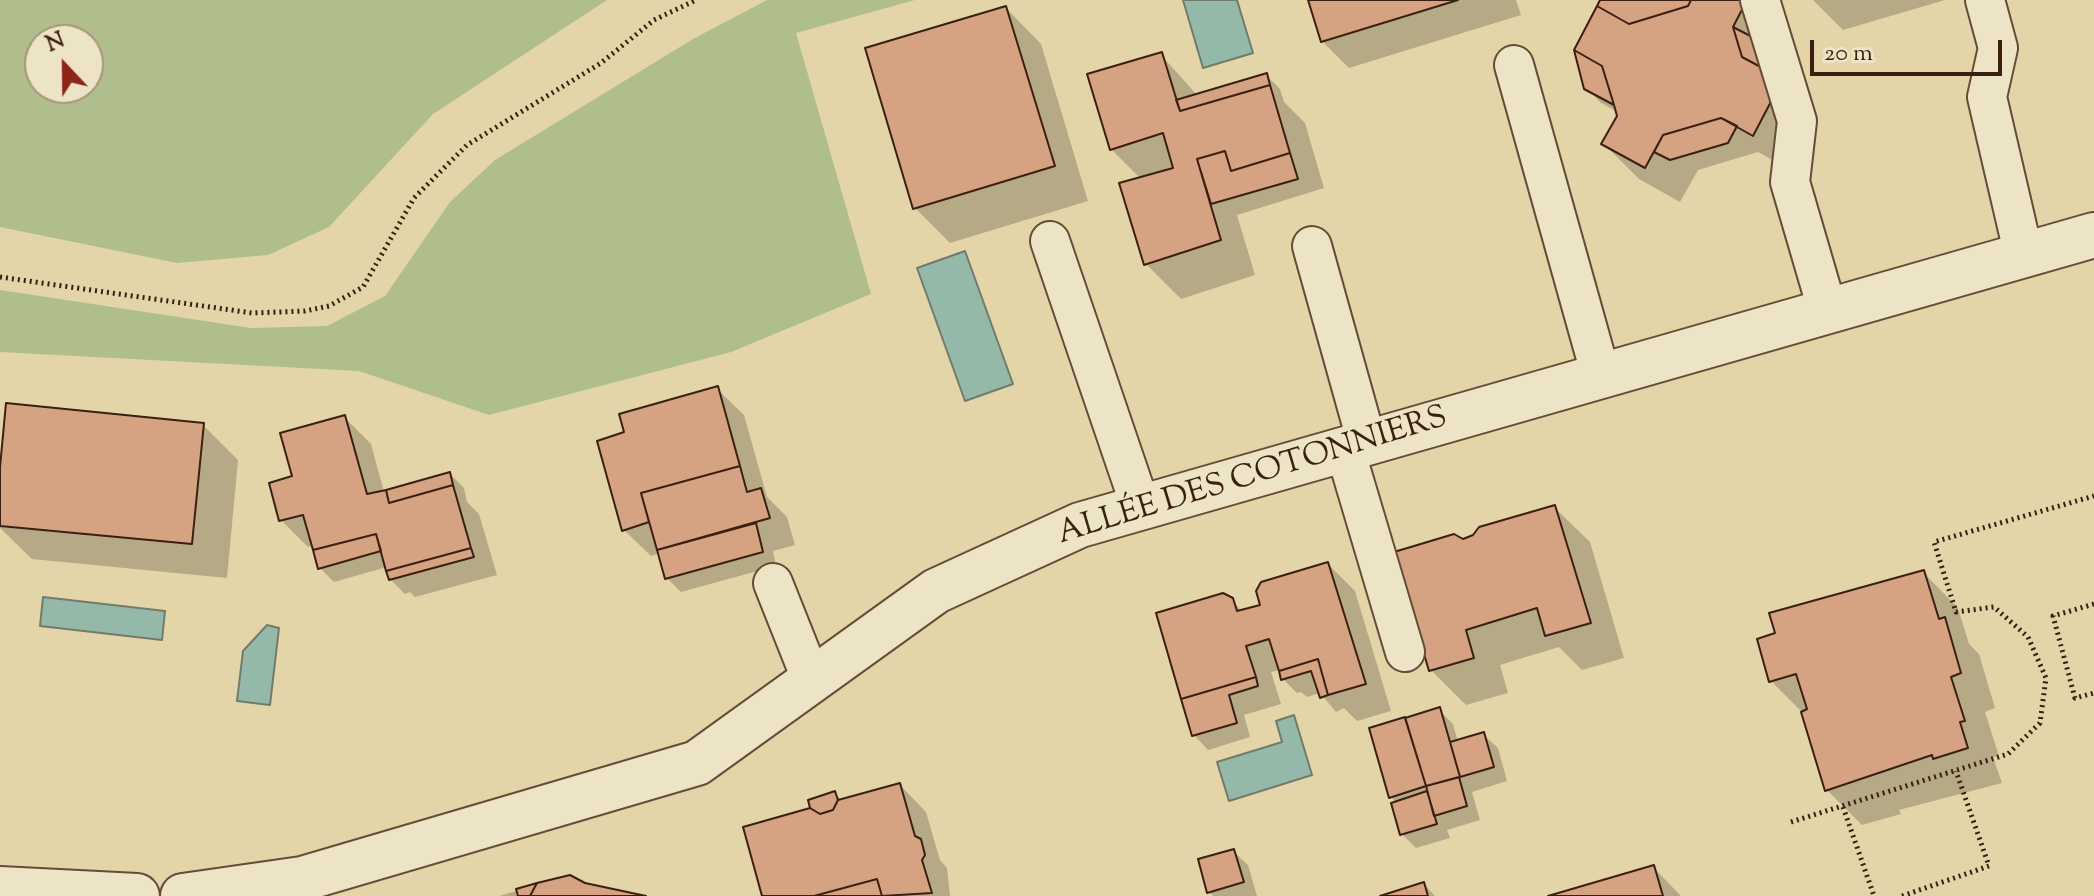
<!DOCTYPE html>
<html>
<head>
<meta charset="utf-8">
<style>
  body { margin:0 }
  #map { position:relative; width:2094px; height:896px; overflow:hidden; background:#e4d5a8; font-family:"Sorts Mill Goudy",serif }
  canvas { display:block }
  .north { position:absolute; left:24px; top:24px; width:80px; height:80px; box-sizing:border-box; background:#ede4c6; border:2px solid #a6957e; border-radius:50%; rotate:338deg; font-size:22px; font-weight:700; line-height:32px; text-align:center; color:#3b1f12 }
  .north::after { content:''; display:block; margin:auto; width:28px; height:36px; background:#8f2418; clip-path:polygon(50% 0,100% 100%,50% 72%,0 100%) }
  .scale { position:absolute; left:1810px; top:40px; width:192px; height:36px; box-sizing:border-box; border:4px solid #3b1f12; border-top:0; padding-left:10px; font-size:24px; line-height:28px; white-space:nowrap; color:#3b1f12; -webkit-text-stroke:6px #ede4c6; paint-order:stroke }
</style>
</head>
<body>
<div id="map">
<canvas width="2094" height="896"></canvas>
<div class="north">N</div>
<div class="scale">20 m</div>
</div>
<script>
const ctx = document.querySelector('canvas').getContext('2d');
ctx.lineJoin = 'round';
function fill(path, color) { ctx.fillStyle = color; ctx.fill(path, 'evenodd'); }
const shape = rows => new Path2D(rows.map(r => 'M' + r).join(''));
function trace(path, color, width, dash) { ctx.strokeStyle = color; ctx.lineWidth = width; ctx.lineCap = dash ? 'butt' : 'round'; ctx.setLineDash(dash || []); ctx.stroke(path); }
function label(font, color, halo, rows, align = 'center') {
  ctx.font = font + ' "Sorts Mill Goudy",serif'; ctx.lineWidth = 6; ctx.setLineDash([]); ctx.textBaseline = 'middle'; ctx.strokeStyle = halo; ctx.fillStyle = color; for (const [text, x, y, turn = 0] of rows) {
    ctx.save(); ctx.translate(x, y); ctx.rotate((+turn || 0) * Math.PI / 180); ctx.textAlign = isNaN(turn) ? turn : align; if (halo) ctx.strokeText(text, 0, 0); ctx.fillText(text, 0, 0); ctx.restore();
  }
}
fill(shape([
  [0,0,607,0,433,114,329,227,268,255,177,263,0,227],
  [88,40,88,88,40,88,40,40],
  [767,0,915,0,796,33,871,294,731,352,489,415,359,371,0,352,0,290,251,328,327,326,385,296,450,202,495,160,693,39]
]), '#afbe8b');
const water = shape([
  [1183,0,1237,0,1253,53,1203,68,1183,0],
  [965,251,1013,384,965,401,917,268,965,251],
  [43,597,165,611,162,640,40,626,43,597],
  [267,625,279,628,270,705,237,701,243,651,267,625],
  [1294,715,1312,775,1229,801,1217,762,1282,742,1276,721,1294,715]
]);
fill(water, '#95b9a8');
trace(water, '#717b6c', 2);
fill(shape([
  [1310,0,1516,0,1521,15,1349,68,1322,41],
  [1602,0,1748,0,1782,34,1789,169,1758,152,1698,170,1680,202,1639,179,1604,144,1619,116,1618,112,1601,103,1586,88],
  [1813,0,1945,0,1843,30],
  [1006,8,1041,44,1088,201,950,243,915,208],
  [1161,55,1198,96,1266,75,1280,89,1284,102,1305,123,1324,188,1237,215,1255,275,1181,299,1146,264,1141,179,1111,149],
  [717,389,744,415,767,497,787,517,795,545,773,551,776,566,681,592,667,578,660,553,651,556,624,530,627,434],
  [344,417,371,444,384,492,450,474,464,488,467,502,479,514,497,575,415,597,410,592,405,594,390,579,387,567,334,582,320,568,313,546,308,547,281,520,295,477],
  [203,425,238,460,227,578,32,559,0,528,0,488],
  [1554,507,1590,542,1624,658,1582,670,1559,647,1500,665,1508,693,1466,705,1431,670,1463,542],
  [1328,564,1355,591,1391,711,1357,721,1344,708,1336,712,1320,693,1307,697,1301,692,1297,693,1283,679,1280,670,1271,672,1281,704,1244,715,1250,737,1208,750,1194,735,1231,600,1243,612,1262,606],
  [1923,572,1958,608,1969,644,1979,654,1995,708,1985,712,1999,756,1993,757,2002,783,1899,810,1901,814,1862,825,1827,790,1803,713,1771,681],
  [1439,710,1453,724,1458,742,1483,734,1498,748,1507,781,1472,792,1480,820,1447,830,1450,838,1416,848,1402,834,1397,803,1391,797],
  [900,785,926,812,940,860,947,868,950,896,765,896,814,809,834,793,842,801],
  [1233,851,1248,865,1257,896,1213,896,1209,892],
  [1653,867,1681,896,1555,896],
  [1424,884,1435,896,1385,896],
  [537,885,584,885,641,896,499,896]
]), '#0003');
const building = shape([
  [1308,0,1458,0,1321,42,1308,0],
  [1600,0,1691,0,1688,6,1629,24,1597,6,1600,0],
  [1691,0,1747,0,1733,27,1742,57,1770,72,1776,92,1753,136,1721,118,1663,135,1645,168,1601,144,1617,116,1614,105,1602,66,1574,50,1597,6,1629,24,1688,6,1691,0],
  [1006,6,1055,166,913,209,865,48,1006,6],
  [1733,27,1762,42,1770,72,1742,57,1733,27],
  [1574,50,1602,66,1614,105,1584,89,1574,50],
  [1162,52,1180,111,1270,85,1290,153,1231,171,1225,151,1197,159,1221,240,1144,265,1119,183,1173,168,1163,133,1110,150,1087,74,1162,52],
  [1267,73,1270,85,1180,111,1176,100,1267,73],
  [1721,118,1737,126,1728,143,1670,160,1654,152,1663,135,1721,118],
  [1225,151,1231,171,1290,153,1298,179,1211,204,1197,159,1225,151],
  [718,386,740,466,641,493,649,522,622,531,597,441,624,432,619,414,718,386],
  [6,403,204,423,192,544,0,526,0,467,6,403],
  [345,415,367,494,386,490,389,503,453,485,471,548,386,571,376,534,313,550,303,515,279,521,269,483,292,476,280,433,345,415],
  [740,466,747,492,761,488,770,518,657,550,641,493,740,466],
  [450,472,453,485,389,503,386,490,450,472],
  [1555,505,1591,623,1545,636,1537,608,1466,630,1474,658,1429,671,1394,552,1454,534,1463,539,1473,535,1479,527,1555,505],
  [756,523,763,552,665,579,657,550,756,523],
  [376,534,381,551,318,569,313,550,376,534],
  [471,548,474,557,389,580,386,571,471,548],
  [1328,562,1366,684,1328,695,1318,659,1279,671,1269,639,1246,646,1256,677,1181,699,1156,613,1223,593,1233,598,1237,611,1260,605,1256,591,1261,582,1328,562],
  [1924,570,1939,619,1945,617,1961,673,1951,677,1965,721,1960,722,1968,748,1933,759,1932,755,1825,791,1801,712,1807,709,1796,674,1769,682,1757,639,1775,633,1769,613,1924,570],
  [1318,659,1328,695,1320,698,1311,671,1281,680,1279,671,1318,659],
  [1256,677,1258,686,1229,695,1237,723,1192,736,1181,699,1256,677],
  [1440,707,1460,777,1426,786,1405,718,1440,707],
  [1405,717,1426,786,1389,798,1369,728,1405,717],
  [1484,732,1494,767,1460,777,1450,742,1484,732],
  [1459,777,1467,806,1434,816,1426,786,1459,777],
  [900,783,915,836,921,839,925,855,922,860,932,893,882,896,877,879,814,896,762,896,743,827,810,808,820,814,833,810,838,800,900,783],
  [835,791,838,800,833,810,820,814,810,808,808,800,835,791],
  [1427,791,1437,824,1400,835,1391,803,1427,791],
  [1234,849,1244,882,1207,893,1198,859,1234,849],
  [1654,865,1663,896,1548,896,1654,865],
  [570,875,585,883,646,896,530,896,537,883,570,875],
  [877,879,882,896,814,896,877,879],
  [1424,882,1428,896,1380,896,1424,882],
  [537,883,530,896,518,896,516,889,537,883]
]);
fill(building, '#d5a282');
trace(building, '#3b1f12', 2);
const lane = shape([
  [1760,0,1797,121,1790,182,1828,312],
  [1985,0,1998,48,1987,97,2024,256],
  [1514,65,1601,376],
  [1050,241,1141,508],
  [1312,246,1367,443],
  [1345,450,1405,652],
  [773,583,812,681]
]);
const street = shape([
  [0,889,137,896],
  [183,896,302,879,697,763,936,591,1080,525,2094,235]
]);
trace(lane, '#654c38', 42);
trace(street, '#654c38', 48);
trace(shape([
  [0,277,252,313,305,311,329,306,363,287,414,198,467,145,601,63,654,20,696,0],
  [2094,604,2053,616,2075,698,2094,693],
  [1843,807,1874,896],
  [1791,822,2008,754,2040,723,2046,678,2028,637,1994,607,1956,612,1934,542,2094,496],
  [1902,896,1989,866,1956,771]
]), '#3b1f12', 5, [2, 4]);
trace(lane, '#ede4c6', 38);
trace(street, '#ede4c6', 44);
label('32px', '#3b1f12', '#ede4c6', [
  ["ALLÉE DES COTONNIERS",1253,478,-17]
]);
</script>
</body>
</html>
